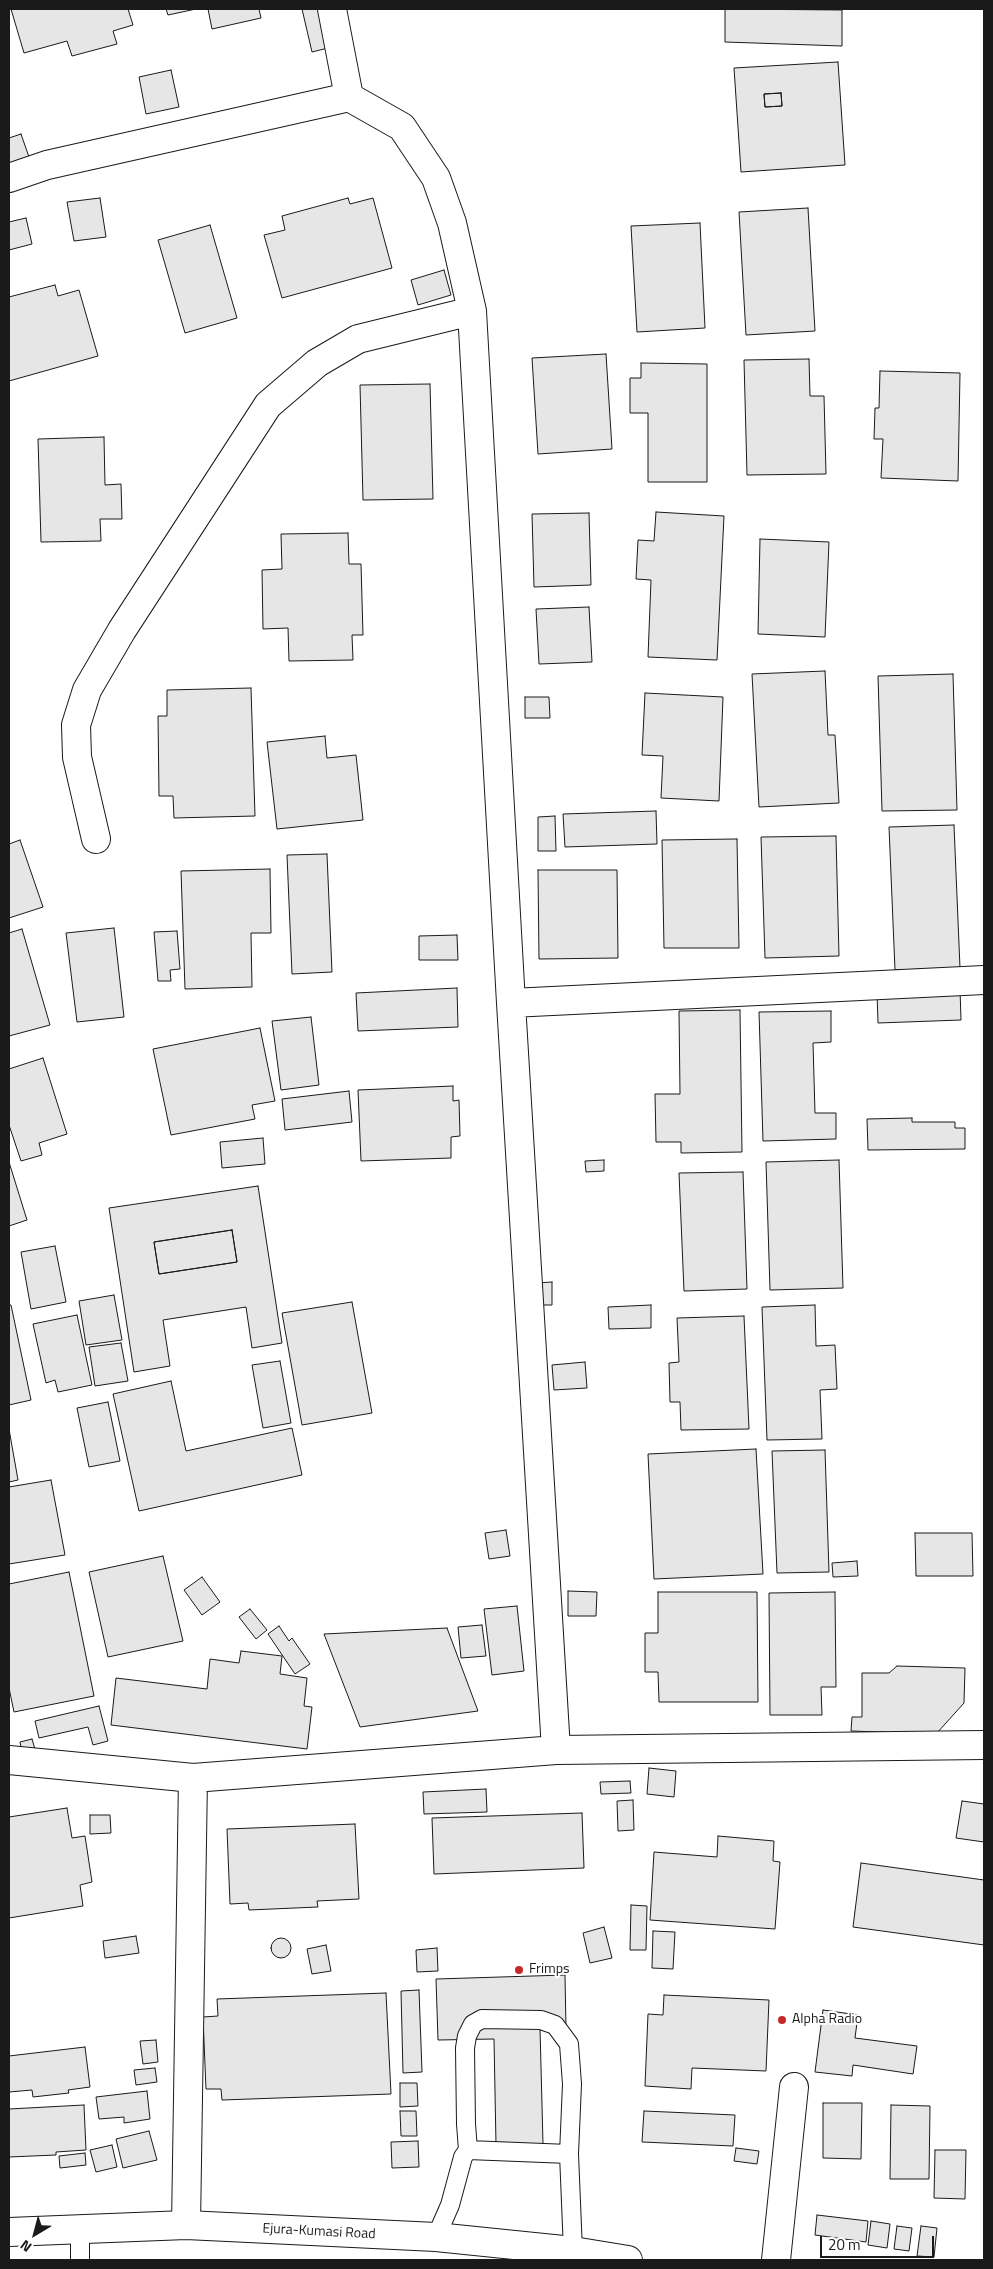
<!DOCTYPE html>
<html>
<head>
<meta charset="utf-8">
<style>
  body { margin:0 }
  #map { position:relative; width:993px; height:2269px; overflow:hidden; background:#fff; font-family:"Titillium Web",sans-serif }
  canvas { display:block }
  .frame { position:absolute; inset:0; border:10px solid #1a1a1a; pointer-events:none }
  .north { position:absolute; left:10px; top:2209px; width:50px; height:50px; -webkit-text-stroke:4px #fff; paint-order:stroke; rotate:217deg; font-size:14px; font-weight:700; line-height:20px; text-align:center; color:#1a1a1a }
  .north::after { content:''; display:block; margin:auto; width:18px; height:22px; background:#1a1a1a; clip-path:polygon(50% 0,100% 100%,50% 72%,0 100%) }
  .scale { position:absolute; left:820px; top:2236px; width:114px; height:22px; box-sizing:border-box; border:2px solid #1a1a1a; border-top:0; padding-left:6px; font-size:15px; line-height:18px; white-space:nowrap; color:#1a1a1a; -webkit-text-stroke:4px #fff; paint-order:stroke }
</style>
</head>
<body>
<div id="map">
<canvas width="993" height="2269"></canvas>
<div class="frame"></div>
<div class="north">N</div>
<div class="scale">20 m</div>
</div>
<script>
const ctx = document.querySelector('canvas').getContext('2d');
ctx.lineJoin = 'round';
function fill(path, color) { ctx.fillStyle = color; ctx.fill(path, 'evenodd'); }
const shape = rows => new Path2D(rows.map(r => 'M' + r).join(''));
function trace(path, color, width, dash) { ctx.strokeStyle = color; ctx.lineWidth = width; ctx.lineCap = dash ? 'butt' : 'round'; ctx.setLineDash(dash || []); ctx.stroke(path); }
function label(font, color, halo, rows, align = 'center') {
  ctx.font = font + ' "Titillium Web",sans-serif'; ctx.lineWidth = 4; ctx.setLineDash([]); ctx.textBaseline = 'middle'; ctx.strokeStyle = halo; ctx.fillStyle = color; for (const [text, x, y, turn = 0] of rows) {
    ctx.save(); ctx.translate(x, y); ctx.rotate((+turn || 0) * Math.PI / 180); ctx.textAlign = isNaN(turn) ? turn : align; if (halo) ctx.strokeText(text, 0, 0); ctx.fillText(text, 0, 0); ctx.restore();
  }
}
const building = shape([
  [11,9,128,9,133,25,113,31,117,44,72,56,67,41,24,53,11,9],
  [166,9,196,9,168,15,166,9],
  [208,9,259,9,261,18,212,29,208,9],
  [302,9,328,9,336,46,312,52,302,9],
  [725,9,842,10,842,46,725,42,725,9],
  [838,62,845,165,741,172,734,68,838,62],
  [781,93,782,106,765,107,764,94,781,93],
  [171,70,179,107,146,114,139,77,171,70],
  [781,93,782,106,765,107,764,94,781,93],
  [21,134,29,157,9,164,9,138,21,134],
  [100,198,106,237,74,241,67,202,100,198],
  [348,198,350,204,373,198,392,268,282,298,264,235,285,230,282,216,348,198],
  [808,208,815,331,746,335,739,212,808,208],
  [26,218,32,244,9,250,9,222,26,218],
  [700,223,705,328,637,332,631,226,700,223],
  [210,225,237,318,185,333,158,240,210,225],
  [444,270,451,295,418,305,411,280,444,270],
  [55,285,58,296,79,290,98,356,9,381,9,297,55,285],
  [606,354,612,449,538,454,532,358,606,354],
  [809,359,810,396,824,396,826,474,747,475,744,360,809,359],
  [641,363,707,364,707,482,648,482,648,413,630,413,630,378,641,378,641,363],
  [880,371,960,373,958,481,881,478,883,439,874,439,875,408,879,408,880,371],
  [430,384,433,499,363,500,360,385,430,384],
  [104,437,105,485,121,484,122,519,100,519,101,541,41,542,38,439,104,437],
  [656,512,724,516,717,660,648,657,651,580,636,579,638,540,654,541,656,512],
  [589,513,591,585,534,587,532,514,589,513],
  [348,533,349,564,361,564,363,635,352,635,353,660,289,661,288,628,263,629,262,570,282,569,281,534,348,533],
  [760,539,829,542,825,637,758,634,760,539],
  [589,607,592,662,539,664,536,609,589,607],
  [825,671,828,735,835,735,839,803,759,807,752,674,825,671],
  [953,674,957,810,882,811,878,676,953,674],
  [251,688,255,816,174,818,173,796,159,796,158,716,167,716,167,690,251,688],
  [645,693,723,697,719,801,661,798,663,756,642,755,645,693],
  [525,697,549,697,550,718,525,718,525,697],
  [325,736,327,758,356,755,363,820,277,829,267,742,325,736],
  [656,811,657,844,565,847,563,814,656,811],
  [555,816,556,851,538,851,538,817,555,816],
  [954,825,960,968,895,970,889,827,954,825],
  [836,836,839,956,765,958,761,837,836,836],
  [737,839,739,948,664,948,662,840,737,839],
  [20,840,43,907,9,918,9,844,20,840],
  [327,854,332,972,292,974,287,855,327,854],
  [270,869,271,933,251,933,252,987,185,989,181,871,270,869],
  [538,870,617,870,618,958,539,959,538,870],
  [114,928,124,1017,77,1022,66,933,114,928],
  [22,929,50,1025,9,1036,9,933,22,929],
  [177,931,180,969,170,970,171,981,158,981,154,932,177,931],
  [457,935,458,960,419,960,419,936,457,935],
  [457,988,458,1027,358,1031,356,993,457,988],
  [960,989,961,1020,878,1023,877,993,960,989],
  [740,1010,742,1152,681,1153,681,1142,656,1142,655,1094,680,1094,679,1011,740,1010],
  [831,1011,831,1042,813,1043,815,1113,836,1113,836,1139,763,1141,759,1012,831,1011],
  [311,1017,319,1085,281,1090,272,1021,311,1017],
  [260,1028,275,1101,252,1105,255,1119,171,1135,153,1049,260,1028],
  [43,1058,67,1134,39,1143,42,1155,21,1161,9,1125,9,1069,43,1058],
  [453,1086,453,1101,459,1100,460,1136,451,1137,451,1158,361,1161,358,1090,453,1086],
  [349,1091,352,1122,285,1130,282,1099,349,1091],
  [912,1118,912,1122,955,1122,955,1128,965,1128,965,1149,868,1150,867,1119,912,1118],
  [263,1138,265,1164,222,1168,220,1142,263,1138],
  [604,1160,604,1171,586,1172,585,1161,604,1160],
  [839,1160,843,1288,770,1290,766,1162,839,1160],
  [9,1162,27,1220,9,1226,9,1162],
  [743,1172,747,1289,684,1291,679,1173,743,1172],
  [258,1186,282,1343,252,1348,246,1307,163,1320,170,1366,134,1372,109,1208,258,1186],
  [232,1230,237,1262,159,1274,154,1242,232,1230],
  [232,1230,237,1262,159,1274,154,1242,232,1230],
  [55,1246,66,1302,31,1309,21,1252,55,1246],
  [552,1282,552,1305,538,1305,536,1283,552,1282],
  [114,1295,122,1340,86,1345,79,1301,114,1295],
  [352,1302,372,1413,302,1425,282,1313,352,1302],
  [9,1305,11,1305,31,1400,9,1405,9,1305],
  [651,1305,651,1328,609,1329,608,1307,651,1305],
  [815,1305,816,1346,835,1345,837,1389,820,1390,822,1439,767,1440,762,1307,815,1305],
  [77,1315,92,1385,58,1392,55,1380,46,1383,33,1324,77,1315],
  [744,1316,749,1429,681,1430,680,1402,670,1402,669,1363,679,1362,677,1318,744,1316],
  [121,1343,128,1381,95,1386,89,1347,121,1343],
  [280,1361,291,1423,263,1428,252,1365,280,1361],
  [585,1362,587,1388,554,1390,552,1365,585,1362],
  [171,1381,186,1451,292,1428,302,1475,139,1511,113,1394,171,1381],
  [108,1402,120,1461,89,1467,77,1408,108,1402],
  [9,1429,18,1480,9,1482,9,1429],
  [756,1449,763,1574,654,1579,648,1454,756,1449],
  [825,1450,829,1572,777,1573,772,1451,825,1450],
  [51,1480,65,1555,9,1564,9,1487,51,1480],
  [506,1530,510,1556,489,1559,485,1533,506,1530],
  [915,1533,972,1533,973,1576,916,1576,915,1533],
  [163,1556,183,1641,108,1657,89,1572,163,1556],
  [857,1561,858,1576,833,1577,832,1563,857,1561],
  [69,1572,94,1696,14,1712,9,1688,9,1584,69,1572],
  [202,1577,220,1602,202,1615,184,1590,202,1577],
  [568,1591,597,1592,596,1616,568,1616,568,1591],
  [658,1592,757,1592,758,1702,659,1702,658,1672,645,1672,645,1633,658,1633,658,1592],
  [835,1592,836,1687,821,1687,822,1715,770,1715,769,1593,835,1592],
  [517,1606,524,1671,492,1675,484,1609,517,1606],
  [250,1609,267,1630,256,1639,239,1617,250,1609],
  [482,1625,486,1656,461,1658,458,1627,482,1625],
  [279,1626,289,1641,292,1638,310,1664,295,1674,268,1634,279,1626],
  [447,1628,478,1711,360,1727,324,1634,447,1628],
  [241,1651,282,1656,280,1674,307,1678,304,1706,312,1707,307,1749,111,1725,116,1678,207,1689,210,1659,239,1663,241,1651],
  [897,1666,965,1668,964,1703,936,1734,851,1731,852,1717,862,1717,862,1673,889,1673,897,1666],
  [99,1706,108,1741,93,1745,88,1727,39,1738,35,1721,99,1706],
  [32,1739,35,1749,22,1752,20,1742,32,1739],
  [649,1768,676,1771,674,1797,647,1794,649,1768],
  [630,1781,631,1793,601,1794,600,1782,630,1781],
  [486,1789,487,1812,424,1814,423,1792,486,1789],
  [633,1800,634,1830,618,1831,617,1801,633,1800],
  [962,1801,984,1804,984,1842,956,1838,962,1801],
  [67,1808,72,1838,85,1836,92,1882,80,1885,83,1906,9,1918,9,1817,67,1808],
  [582,1813,584,1868,434,1874,432,1818,582,1813],
  [90,1815,110,1815,111,1833,90,1834,90,1815],
  [355,1824,359,1899,317,1901,318,1907,249,1910,248,1903,230,1904,227,1829,355,1824],
  [718,1836,774,1841,773,1861,780,1862,775,1929,650,1920,654,1852,717,1857,718,1836],
  [861,1863,984,1880,984,1945,853,1927,861,1863],
  [631,1905,647,1906,646,1950,630,1950,631,1905],
  [604,1927,612,1958,590,1963,583,1933,604,1927],
  [653,1931,675,1932,673,1969,652,1968,653,1931],
  [136,1936,139,1953,105,1958,103,1941,136,1936],
  '271 1948a10 10 0 1 1 20 0a10 10 0 1 1-20 0Z',
  [326,1945,331,1971,312,1974,307,1949,326,1945],
  [437,1948,438,1971,417,1972,416,1950,437,1948],
  [565,1975,566,2028,540,2028,543,2144,496,2145,494,2039,438,2040,436,1979,565,1975],
  [419,1990,422,2072,403,2073,401,1991,419,1990],
  [386,1993,391,2094,222,2100,221,2089,206,2089,203,2017,218,2016,217,1999,386,1993],
  [664,1995,769,2000,766,2071,692,2068,691,2089,645,2086,648,2014,663,2015,664,1995],
  [823,2010,858,2015,855,2038,917,2046,913,2074,853,2065,852,2076,815,2072,823,2010],
  [156,2040,158,2062,143,2064,140,2041,156,2040],
  [85,2047,90,2087,68,2090,69,2093,33,2097,32,2090,9,2092,9,2056,85,2047],
  [155,2068,157,2082,136,2085,134,2070,155,2068],
  [400,2083,417,2083,418,2106,400,2107,400,2083],
  [147,2091,150,2119,124,2123,124,2117,99,2119,96,2097,147,2091],
  [823,2103,862,2103,861,2159,823,2158,823,2103],
  [84,2105,86,2150,56,2152,56,2155,9,2157,9,2109,84,2105],
  [891,2105,930,2106,929,2179,890,2179,891,2105],
  [400,2111,416,2111,417,2136,401,2136,400,2111],
  [644,2111,735,2115,733,2146,642,2142,644,2111],
  [149,2131,157,2160,123,2168,116,2139,149,2131],
  [418,2141,419,2167,392,2168,391,2142,418,2141],
  [112,2145,117,2167,96,2172,90,2150,112,2145],
  [736,2148,759,2151,757,2164,734,2161,736,2148],
  [935,2150,966,2150,965,2199,934,2198,935,2150],
  [85,2153,86,2165,60,2168,59,2156,85,2153],
  [817,2215,868,2221,866,2242,815,2235,817,2215],
  [871,2221,890,2224,887,2248,868,2245,871,2221],
  [897,2226,912,2228,909,2251,894,2249,897,2226],
  [921,2226,937,2228,934,2257,917,2256,921,2226]
]);
fill(building, '#e6e6e6');
trace(building, '#1a1a1a', 1);
const lane = shape([
  [468,2150,569,2154],
  [436,2237,450,2205,463,2157,468,2150,466,2124,465,2048,467,2036,473,2024,482,2019,541,2020,555,2025,569,2044,572,2084,569,2154,573,2251],
  [80,2260,80,2231]
]);
const street = shape([
  [332,9,349,97],
  [9,178,47,165,349,97,402,127,436,178,452,223,472,311,511,1003,556,1750],
  [96,839,77,757,76,725,87,690,122,630,268,405,317,363,358,339,472,311],
  [511,1003,984,980],
  [9,1760,193,1778,556,1750,984,1745],
  [186,2225,193,1778],
  [776,2260,794,2087]
]);
const primary = shape([
  [9,2232,186,2225,436,2237,573,2251,628,2260]
]);
trace(lane, '#1a1a1a', 20);
trace(street, '#1a1a1a', 30);
trace(primary, '#1a1a1a', 30);
trace(lane, '#fff', 18);
trace(street, '#fff', 28);
trace(primary, '#fff', 28);
for (const [x, y, r, color] of [
  [519,1970,5,"#c62828"],
  [782,2020,5,"#c62828"]
]) { const dot = new Path2D(); dot.arc(x, y, r, 0, 2 * Math.PI); ctx.fillStyle = color; ctx.fill(dot); trace(dot, '#fff', 2); }
label('14px', '#1a1a1a', '#fff', [
  ["Frimps",529,1970],
  ["Alpha Radio",792,2020]
], 'left');
label('14px', '#1a1a1a', '#fff', [
  ["Ejura-Kumasi Road",319,2232,3]
]);
</script>
</body>
</html>
